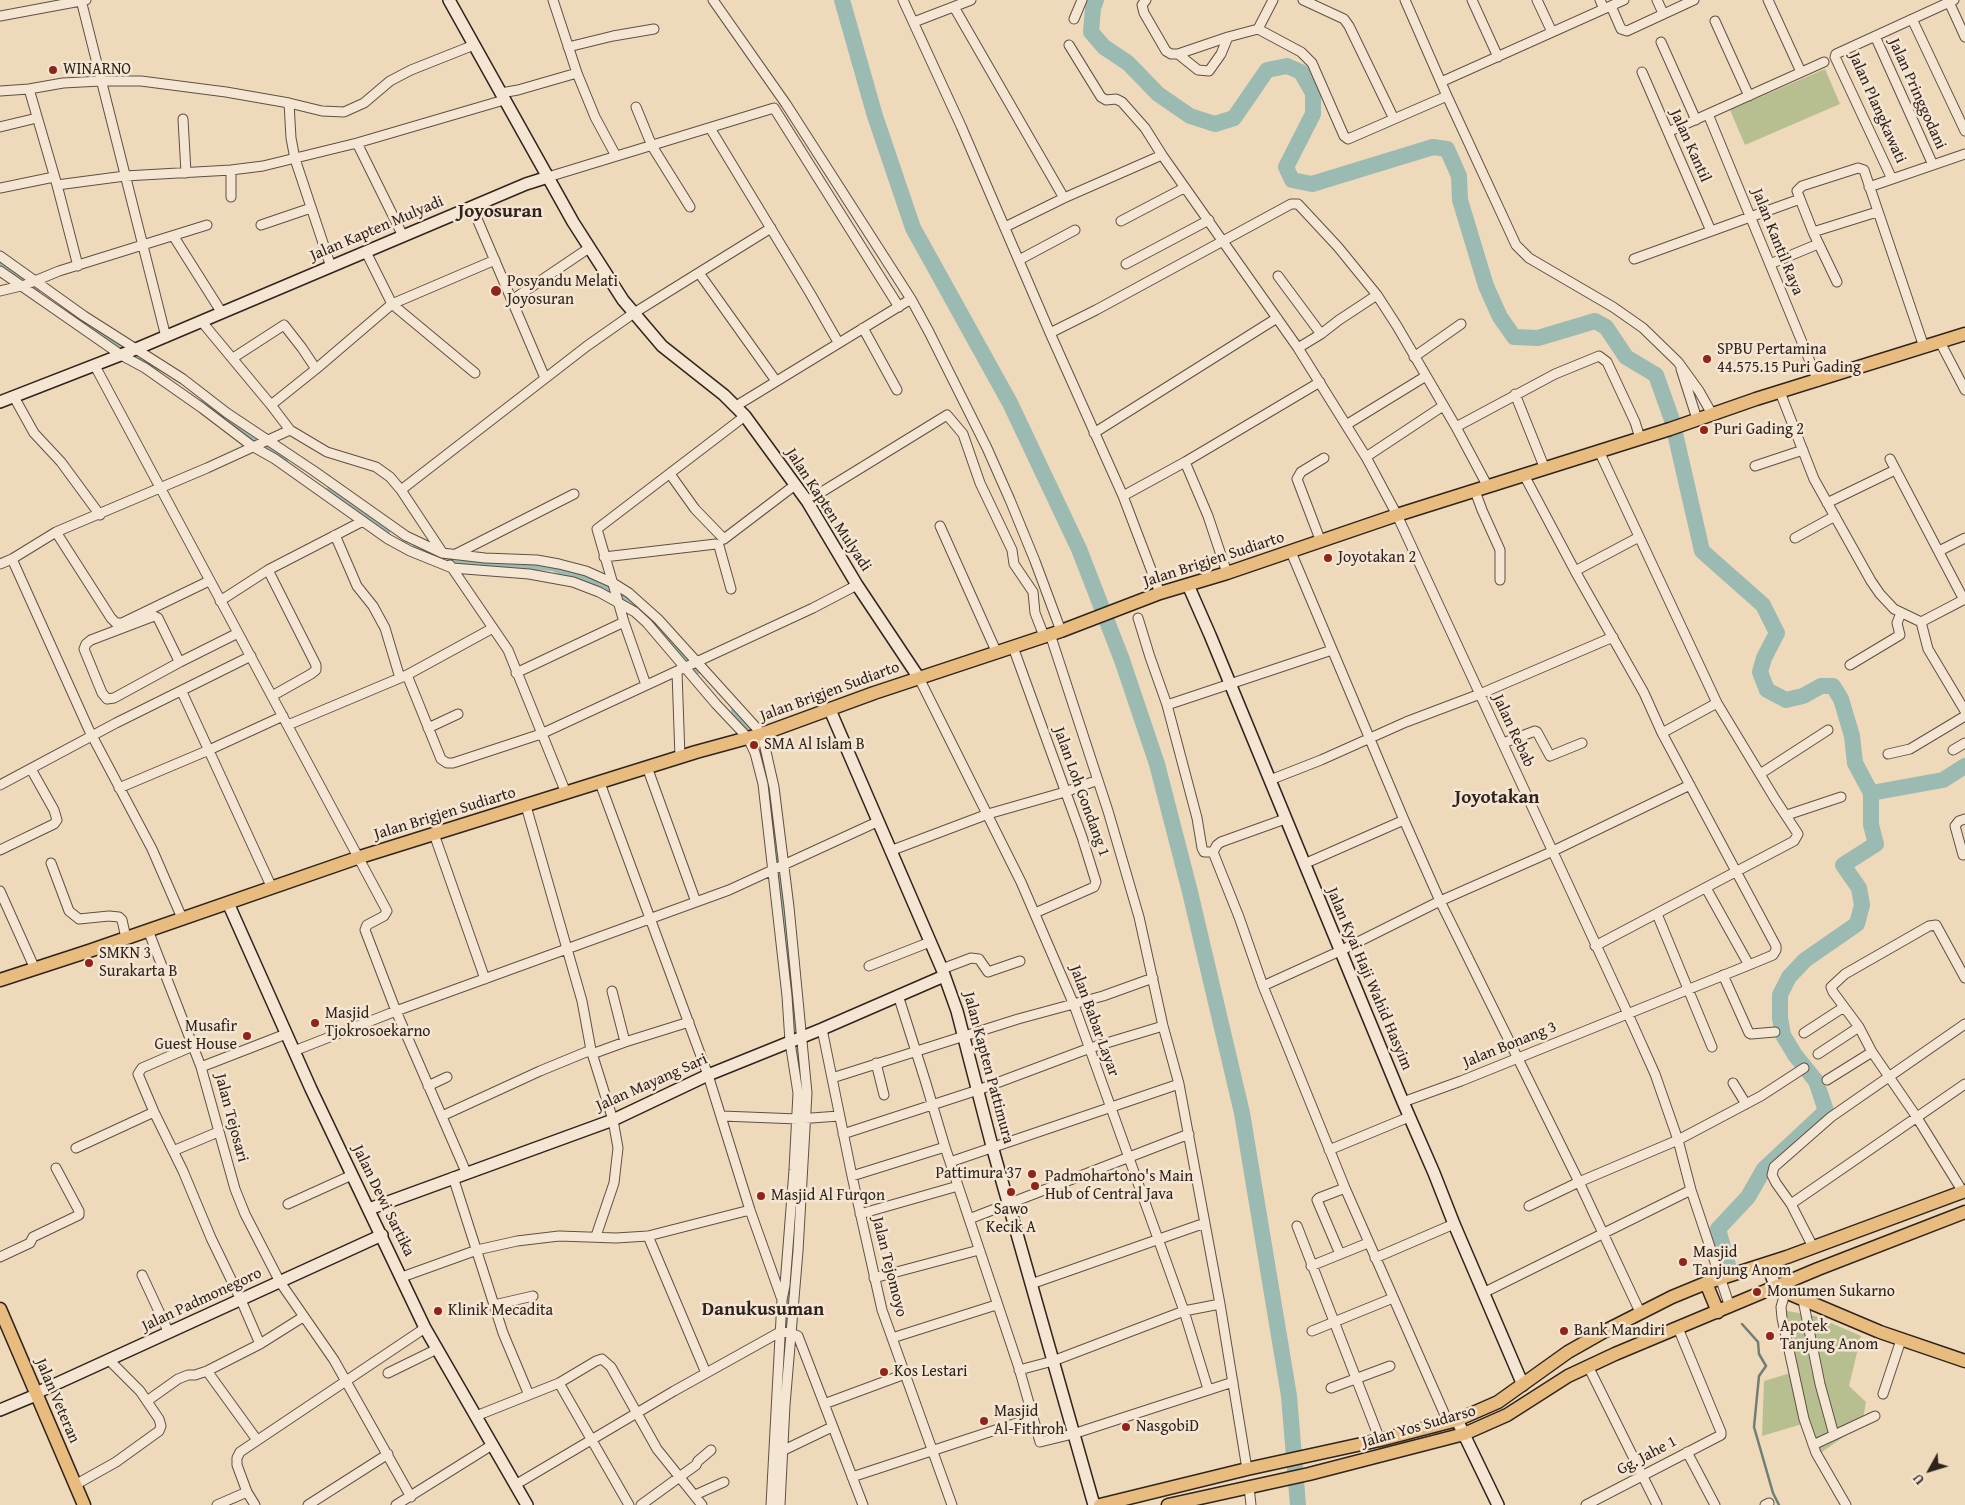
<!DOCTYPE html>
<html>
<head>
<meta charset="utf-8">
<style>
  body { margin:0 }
  #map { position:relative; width:1965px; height:1505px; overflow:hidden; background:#efd9bb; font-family:"Gentium Book Plus",serif }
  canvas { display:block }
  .north { position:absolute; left:1905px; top:1445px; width:50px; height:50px; -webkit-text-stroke:4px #f5e6d3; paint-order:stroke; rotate:231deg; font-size:14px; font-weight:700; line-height:20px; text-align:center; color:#2e241d }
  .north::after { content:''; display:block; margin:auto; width:18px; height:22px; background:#2e241d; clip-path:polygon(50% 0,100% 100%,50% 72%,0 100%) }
</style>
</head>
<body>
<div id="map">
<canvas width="1965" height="1505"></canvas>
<div class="north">U</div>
</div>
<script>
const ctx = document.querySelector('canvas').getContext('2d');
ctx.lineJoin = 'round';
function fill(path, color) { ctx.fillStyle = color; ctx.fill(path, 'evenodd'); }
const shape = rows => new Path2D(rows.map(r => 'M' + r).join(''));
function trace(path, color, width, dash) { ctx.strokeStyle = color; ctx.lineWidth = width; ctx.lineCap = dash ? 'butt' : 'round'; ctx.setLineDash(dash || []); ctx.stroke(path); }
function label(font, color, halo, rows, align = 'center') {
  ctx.font = font + ' "Gentium Book Plus",serif'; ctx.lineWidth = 5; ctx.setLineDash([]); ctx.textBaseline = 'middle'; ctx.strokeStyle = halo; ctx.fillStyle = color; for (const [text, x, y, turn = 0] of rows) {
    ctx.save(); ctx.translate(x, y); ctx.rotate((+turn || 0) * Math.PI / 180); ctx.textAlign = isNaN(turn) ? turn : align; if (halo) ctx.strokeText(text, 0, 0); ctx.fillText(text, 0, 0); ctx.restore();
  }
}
fill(shape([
  [1825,69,1840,104,1745,145,1730,110],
  [1782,1310,1815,1316,1861,1336,1849,1386,1866,1402,1862,1424,1819,1454,1809,1422,1762,1436,1764,1381,1797,1371]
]), '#b7bf91');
trace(shape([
  [1742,1324,1758,1342,1759,1354,1766,1366,1759,1376,1754,1427,1773,1493,1779,1505]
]), '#6f7e76', 2.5);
trace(shape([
  [0,262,37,288],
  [84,320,154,369],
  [203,404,283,460],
  [330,492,385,532],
  [417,549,446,560,553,566,612,592,634,609],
  [650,621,698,669],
  [736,711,758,739,764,756],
  [774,811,774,832,778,860,789,974],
  [793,1018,803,1088],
  [780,1409,798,1182]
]), '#9abab2', 10);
trace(shape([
  [842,0,875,116,913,228,1010,403,1079,549,1122,660,1157,764,1190,892,1242,1113,1289,1396,1298,1505],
  [1096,0,1093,8,1091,32,1104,47,1128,63,1158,94,1190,116,1215,124,1234,118,1267,70,1287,66,1301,72,1313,93,1313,114,1286,167,1292,180,1312,184,1433,147,1447,149,1459,176,1460,200,1486,286,1500,317,1514,337,1538,338,1595,321,1606,327,1626,357,1656,375,1672,420,1702,551,1763,605,1777,633,1764,658,1760,672,1767,690,1786,700,1803,696,1821,686,1833,686,1841,699,1852,736,1855,763,1871,793,1871,825,1876,844,1843,865,1859,888,1862,905,1857,924,1805,960,1789,977,1780,995,1780,1018,1783,1035,1795,1055,1816,1081,1826,1111,1764,1169,1748,1197,1718,1229,1728,1265],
  [1871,793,1943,780,1965,766]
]), '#9abab2', 16);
const street = shape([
  [81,0,166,337],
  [713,0,786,104,911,299,929,332,987,448,1010,500,1035,561,1061,631],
  [903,0,961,126,1050,333,1123,496,1160,593],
  [1146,0,1142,5,1144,13,1166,51,1171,54,1178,54,1228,37,1258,29,1301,52,1312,63,1344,136,1348,139,1447,96],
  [1303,0,1344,19,1349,26,1394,119],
  [1405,0,1447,96,1516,245,1529,258,1613,307,1643,328,1678,362,1699,391,1712,414],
  [1472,0,1498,57],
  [1537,0,1552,32],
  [1600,0,1604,9],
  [1657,0,1663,13],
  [1768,0,1801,72],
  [1949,2,1965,37],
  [1611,6,1621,29,1627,31,1694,0],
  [954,7,1064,198],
  [0,16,86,0],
  [1074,19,1082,0],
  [1912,19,1965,131],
  [1715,21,1749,96],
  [914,22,971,0],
  [1258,29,1273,0],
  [1875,36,1933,165],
  [1661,42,1696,120],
  [1069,45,1101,97,1106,100,1116,99,1122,102,1145,128,1162,155],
  [568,47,613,36,654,29],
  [1178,54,1198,70,1209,71,1221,54,1228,37],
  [1642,72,1711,231],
  [577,73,595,117,616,156],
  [1441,82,1624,0],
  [29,89,57,185,125,176,231,170,263,166,357,143,504,100],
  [0,91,29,89,63,83,101,81,141,81,226,92,289,103,322,111,344,112,364,103,390,81,411,70,474,45],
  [501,93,518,90,577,73,553,0],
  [289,103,291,138,295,159,331,267],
  [636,107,652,146,690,207],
  [1708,114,1818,381],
  [183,119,186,173],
  [0,127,37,118],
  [710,128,810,293,838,342],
  [1668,132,1824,62],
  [357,143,403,236],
  [231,170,231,197],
  [548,177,774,108,899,307],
  [1892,179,1835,57,1836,54,1954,0],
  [57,185,78,266],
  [1869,187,1965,154],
  [0,188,54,177],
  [1800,199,1797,191,1802,186,1858,168,1864,170,1924,347],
  [472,207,545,378],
  [1121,221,1184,188],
  [261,225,311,208],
  [1005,227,1064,198,1162,155,1298,348,1366,457,1397,515,1628,1014,1655,1074,1678,1140,1691,1190,1730,1307],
  [1813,232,1837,282],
  [174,237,222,313],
  [366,252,392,304,475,373],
  [0,256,84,316,183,379,227,413,314,471,406,536,442,553,485,558,537,560,559,564,586,571,613,583,629,593,658,619,762,734,774,787,789,907,807,1093,798,1251,785,1405,780,1505],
  [1634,259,1800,199,1813,232,1877,212],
  [1019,260,1075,230],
  [1126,264,1209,220],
  [1770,264,1818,244],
  [0,271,121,355,145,368,202,408,252,446,275,459,388,539,410,551,452,568,529,574,573,582,599,592,635,612,647,623,716,704,748,738,755,753,763,784,787,996,790,1042,798,1093,794,1170,785,1285,782,1300,771,1505],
  [699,273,776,381],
  [1278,276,1321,334],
  [0,291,25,285,59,271,207,225],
  [512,300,589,248],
  [202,322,271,405,290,430,327,452,376,467,390,477,401,490,442,552],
  [863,328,897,390],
  [1050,333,1096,310,1291,204,1298,204,1338,247,1377,295,1397,326,1456,427,1488,487],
  [1940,342,1965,390],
  [1298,348,1321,334,1339,320,1377,295],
  [1414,357,1461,324],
  [233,358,284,325,302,348,316,369],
  [95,366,387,911,384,916,367,925,365,930,396,1011,466,1172],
  [1681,369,1697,419],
  [1780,392,1814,479,1871,581,1880,594,1894,609,1921,622,1928,649,1965,711],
  [1515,394,1545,469],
  [14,397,34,433,61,462,100,515],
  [271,405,316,369,392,304,495,260],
  [736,406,911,299],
  [1346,425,1426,376],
  [1456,427,1555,374,1599,356,1607,362,1635,422,1640,438],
  [1094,433,1277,318],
  [1366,457,1443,406],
  [1890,459,1964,600],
  [1185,462,1208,516,1227,573],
  [1755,466,1803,450],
  [670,474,695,509,724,539,795,485],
  [401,490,587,346,634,313,771,228],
  [1475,491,1482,510,1500,550,1500,580],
  [1123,496,1185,462,1320,382],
  [807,501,947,415,963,434,980,483,1012,550,1014,564,1033,592,1035,613,1044,636],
  [1827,503,1895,470],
  [940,526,996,651],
  [56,532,111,618,116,623,122,623,209,581],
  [335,535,357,586,373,606,385,628,400,678],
  [1795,538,1835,516],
  [1321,542,1297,479,1301,472,1324,458],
  [1939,551,1965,538],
  [1291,552,1404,820,1440,901,1579,1182,1640,1312],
  [456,554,574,494],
  [604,557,716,544,719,546,731,589],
  [12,559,89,730,152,849,182,918],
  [0,564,12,559,56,532,207,468,290,430],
  [450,565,508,650,566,793],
  [268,570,316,665,316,670,311,674,272,696],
  [1575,571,1639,537],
  [220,601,268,570,363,521],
  [1138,618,1150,657,1167,705,1197,818,1202,848,1204,852,1213,852],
  [1921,622,1965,599],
  [1050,634,1108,811,1139,917,1163,1026,1179,1084,1220,1304,1247,1469],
  [1013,647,1082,837,1096,882,1094,887,1035,913],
  [178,659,158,618,154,616,91,640,86,644,84,649,102,693,107,699,114,698,180,662,238,633],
  [1850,665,1900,635,1897,623,1901,613],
  [677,672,680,757],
  [516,673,624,622],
  [407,675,441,759,447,763,453,763,541,734,813,608,857,585],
  [919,678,1021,882,1074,1005,1184,1311,1208,1389],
  [646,685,624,622,597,529,745,416],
  [182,692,272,888],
  [1167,705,1332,650],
  [288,725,407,675,493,628],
  [428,728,458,714],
  [1662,733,1717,703],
  [1503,743,1535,731,1537,732,1550,756,1582,743],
  [1953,750,1965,743],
  [1888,754,1910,749,1965,716],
  [647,767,696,902],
  [1760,774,1828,730],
  [1270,780,1321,760,1406,722,1480,694,1613,637],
  [600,783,708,1075,750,1210,781,1297],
  [0,785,116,723,251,656],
  [119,788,209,750,283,716],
  [526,806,582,1001,591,1050,613,1120,618,1148,614,1183,596,1236],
  [1787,815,1841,797],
  [1285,819,1221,842,1217,845,1213,852,1239,917,1263,986,1345,1188,1448,1422],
  [434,834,485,979],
  [0,850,54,824,57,820,54,810,31,769],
  [890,851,988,814,1065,792,1098,780],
  [1963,855,1955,826,1959,821,1965,819],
  [51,863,69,911,79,919,109,916,119,917,122,920,126,938],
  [1304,864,1404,820],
  [1706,888,1749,965],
  [0,891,35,969],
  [1657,914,1712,1047],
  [148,930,201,1067,235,1189,245,1214,280,1282,334,1360,411,1497],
  [1595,946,1794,841,1798,834,1775,799,1717,703,1599,451],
  [869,966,930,942],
  [942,969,971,958,979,959,988,972,1020,961],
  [1723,975,1749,1033,1751,1034,1775,1032],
  [1263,986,1340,951,1440,901,1551,852,1690,785],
  [612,991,625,1042],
  [898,995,925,1080,945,1147,1019,1368,1040,1442,1073,1434,1233,1382],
  [822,1029,852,1176,882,1310,952,1505],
  [1804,1033,1844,1007],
  [193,1046,142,1068,138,1074,154,1112,183,1171,211,1238,241,1300],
  [294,1051,396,1011,729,890,877,822],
  [592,1054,625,1042,689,1022],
  [1818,1054,1859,1027],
  [876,1063,884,1095],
  [201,1067,286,1034],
  [832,1078,1018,1019,1103,996,1153,978],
  [1827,1080,1872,1052],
  [1733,1083,1746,1104],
  [428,1086,447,1077],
  [1403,1102,1461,1081,1749,965,1773,955,1776,950,1776,946,1662,733,1644,693,1575,571,1524,475],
  [442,1116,540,1071,591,1050],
  [722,1116,798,1119,839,1116],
  [843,1134,978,1090,1090,1048,1163,1026],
  [76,1148,154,1112],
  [1329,1150,1409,1117],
  [173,1151,218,1132],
  [950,1162,1179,1084],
  [852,1176,945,1147],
  [453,1177,503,1333,529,1395],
  [1963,1192,1916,1116,1872,1052,1859,1027,1833,992,1831,987,1845,974,1929,926,1936,925,1965,978],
  [288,1204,352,1175],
  [1791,1204,1776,1183,1772,1175,1774,1167,1831,1117,1965,1024],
  [1529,1206,1579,1182,1678,1140,1761,1096,1804,1068],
  [860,1214,958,1186],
  [969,1219,1189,1134],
  [1297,1226,1380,1440],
  [648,1236,706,1373],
  [1813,1247,1791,1204,1965,1084],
  [1340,1254,1317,1200,1319,1198,1345,1188],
  [0,1257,30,1243,33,1237,79,1215,79,1211,56,1168],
  [1375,1258,1454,1224],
  [1311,1266,1368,1243],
  [142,1275,169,1333],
  [402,1277,477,1250,517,1241,559,1236,616,1238,648,1236,750,1210],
  [874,1278,979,1250],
  [1031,1284,1205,1223],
  [1483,1293,1691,1190],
  [1785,1293,1781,1307,1782,1318,1804,1419,1816,1453,1846,1505],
  [241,1300,260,1344],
  [1803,1300,1820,1384,1834,1435],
  [494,1305,533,1296],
  [1312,1331,1393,1298],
  [892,1338,996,1305],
  [1588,1366,1657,1505],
  [1019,1370,1053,1361,1184,1311,1220,1304],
  [207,1371,257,1440],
  [388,1373,437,1349],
  [559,1383,629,1505],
  [1331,1388,1390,1366],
  [1883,1394,1901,1340],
  [147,1401,178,1379,188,1375,195,1375,207,1371,260,1344,303,1317],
  [824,1404,905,1374],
  [476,1416,559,1383,596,1361,602,1359,611,1367,657,1449,702,1505],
  [1813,1445,1875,1416],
  [784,1450,832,1427],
  [1687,1452,1715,1505],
  [852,1477,1032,1418],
  [75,1485,116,1462,159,1431,161,1426,159,1419,140,1391,109,1360],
  [515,1485,674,1391,780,1332,791,1333,798,1336,863,1505],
  [1249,1487,1251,1505],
  [695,1495,724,1482],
  [217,1505,247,1492],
  [255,1505,247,1492,237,1465,237,1458,240,1452,425,1328],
  [308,1505,388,1454],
  [396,1505,492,1445],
  [641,1505,696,1465,698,1461,711,1450],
  [1586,1505,1721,1435,1721,1432,1678,1328],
  [1765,1505,1769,1503]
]);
const secondary = shape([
  [449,0,573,222,623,300,662,346,724,395,745,416,807,501,857,585,919,678],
  [0,402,136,349,526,184,548,177],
  [1188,585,1210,635,1403,1102,1434,1173,1454,1224,1523,1385],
  [830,710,942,969,957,1011,992,1146,1094,1505],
  [228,903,311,1089,425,1328,527,1505],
  [369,1209,613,1120,708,1075,822,1029,944,976],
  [1767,1264,1776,1288],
  [36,1393,382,1235],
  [0,1410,36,1395],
  [1457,1420,1498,1505]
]);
const primary = shape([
  [0,980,89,951,360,857,696,752,762,734,874,693,1061,631,1160,593,1227,573,1397,515,1670,429,1756,399,1965,334],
  [1706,1283,1718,1312],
  [1776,1288,1880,1332,1965,1361],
  [0,1309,84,1505],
  [1100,1505,1247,1469,1380,1440,1457,1420,1498,1402,1568,1352,1605,1331,1672,1297,1706,1283,1787,1257,1965,1191],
  [1168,1505,1309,1474,1464,1434,1507,1415,1568,1376,1615,1354,1818,1269,1965,1212]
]);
trace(street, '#5e5144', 11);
trace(secondary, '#2e241d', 14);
trace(primary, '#2e241d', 15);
trace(street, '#f5e6d3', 9);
trace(secondary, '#f5e6d3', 11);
trace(primary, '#e8bc7e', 12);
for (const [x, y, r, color] of [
  [53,70,5,"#8f2418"],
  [496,291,6,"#8f2418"],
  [1707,359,5,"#8f2418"],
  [1704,430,5,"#8f2418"],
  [1328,558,5,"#8f2418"],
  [754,745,5,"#8f2418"],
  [89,963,5,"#8f2418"],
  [315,1023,5,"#8f2418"],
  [247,1036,5,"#8f2418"],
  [1032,1174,5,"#8f2418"],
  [1035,1186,5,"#8f2418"],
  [1011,1192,5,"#8f2418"],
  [761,1196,5,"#8f2418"],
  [1683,1262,5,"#8f2418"],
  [1757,1292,5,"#8f2418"],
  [438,1311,5,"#8f2418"],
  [1564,1331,5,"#8f2418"],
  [1770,1336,5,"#8f2418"],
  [884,1372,5,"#8f2418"],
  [984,1421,5,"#8f2418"],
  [1126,1427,5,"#8f2418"]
]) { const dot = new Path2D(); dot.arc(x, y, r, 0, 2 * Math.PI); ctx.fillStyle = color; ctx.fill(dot); trace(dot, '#f5e6d3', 2); }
label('16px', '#2e241d', '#f5e6d3', [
  ["WINARNO",63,70],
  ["Posyandu Melati",507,282],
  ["Joyosuran",507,300],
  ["SPBU Pertamina",1717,350],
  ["44.575.15 Puri Gading",1717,368],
  ["Puri Gading 2",1714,430],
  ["Joyotakan 2",1338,558],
  ["SMA Al Islam B",764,745],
  ["SMKN 3",99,954],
  ["Surakarta B",99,972],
  ["Masjid",325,1014],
  ["Tjokrosoekarno",325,1032],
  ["Musafir",237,1027,"right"],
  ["Guest House",237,1045,"right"],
  ["Pattimura 37",1022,1174,"right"],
  ["Padmohartono's Main",1045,1177],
  ["Hub of Central Java",1045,1195],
  ["Masjid Al Furqon",771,1196],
  ["Sawo",1011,1210,"center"],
  ["Kecik A",1011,1228,"center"],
  ["Masjid",1693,1253],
  ["Tanjung Anom",1693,1271],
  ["Monumen Sukarno",1767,1292],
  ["Klinik Mecadita",448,1311],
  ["Apotek",1780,1327],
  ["Tanjung Anom",1780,1345],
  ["Bank Mandiri",1574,1331],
  ["Kos Lestari",894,1372],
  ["Masjid",994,1412],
  ["Al-Fithroh",994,1430],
  ["NasgobiD",1136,1427]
], 'left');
label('16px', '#2e241d', '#f5e6d3', [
  ["Jalan Pringgodani",1917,94,66],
  ["Jalan Plangkawati",1877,108,66],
  ["Jalan Kantil",1690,146,66],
  ["Jalan Kapten Mulyadi",377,229,-23],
  ["Jalan Kantil Raya",1777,242,68],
  ["Jalan Kapten Mulyadi",828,510,57],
  ["Jalan Brigjen Sudiarto",1214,560,-18],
  ["Jalan Brigjen Sudiarto",830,692,-20],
  ["Jalan Rebab",1513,731,65],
  ["Jalan Loh Gondang 1",1081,792,70],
  ["Jalan Brigjen Sudiarto",445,814,-17],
  ["Jalan Kyai Haji Wahid Hasyim",1369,979,67],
  ["Jalan Babar Layar",1094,1021,70],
  ["Jalan Bonang 3",1510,1045,-22],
  ["Jalan Kapten Pattimura",988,1068,75],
  ["Jalan Mayang Sari",652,1083,-24],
  ["Jalan Tejosari",231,1118,75],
  ["Jalan Dewi Sartika",383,1201,64],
  ["Jalan Tejomoyo",889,1267,76],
  ["Jalan Padmonegoro",202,1300,-25],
  ["Jalan Veteran",57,1401,67],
  ["Jalan Yos Sudarso",1419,1427,-16],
  ["Gg. Jahe 1",1647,1456,-28]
]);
label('bold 19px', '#2e241d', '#f5e6d3', [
  ["Joyosuran",500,212],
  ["Joyotakan",1497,798],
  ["Danukusuman",763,1310]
]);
</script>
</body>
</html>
